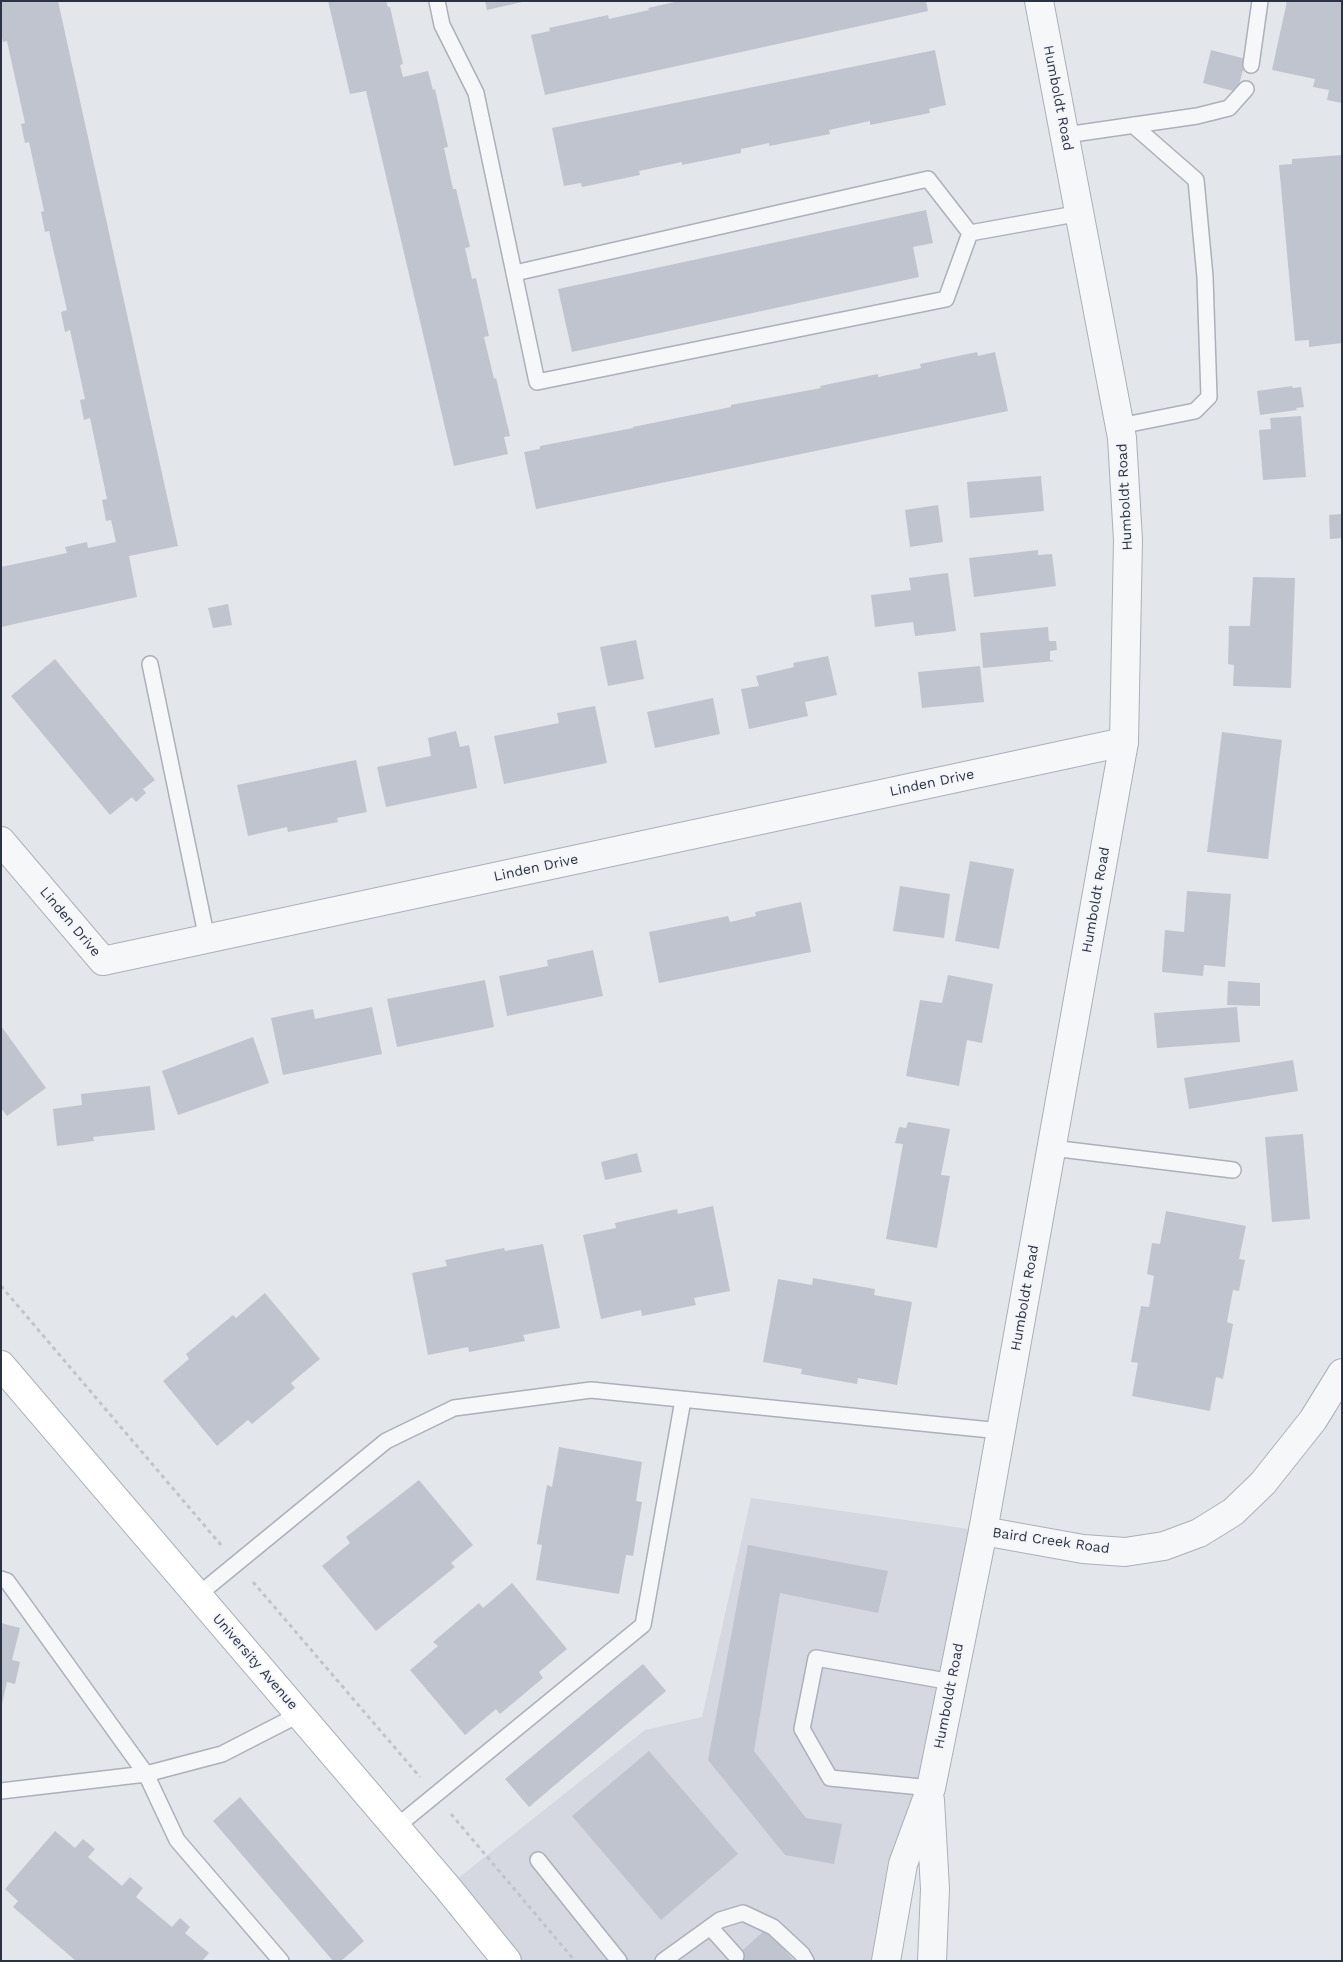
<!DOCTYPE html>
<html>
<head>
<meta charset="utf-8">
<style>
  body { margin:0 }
  #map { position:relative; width:1343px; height:1962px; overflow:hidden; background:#e3e6eb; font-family:"Work Sans",sans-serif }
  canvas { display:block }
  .frame { position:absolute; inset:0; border:2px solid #2a3244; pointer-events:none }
</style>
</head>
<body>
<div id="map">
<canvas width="1343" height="1962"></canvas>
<div class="frame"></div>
</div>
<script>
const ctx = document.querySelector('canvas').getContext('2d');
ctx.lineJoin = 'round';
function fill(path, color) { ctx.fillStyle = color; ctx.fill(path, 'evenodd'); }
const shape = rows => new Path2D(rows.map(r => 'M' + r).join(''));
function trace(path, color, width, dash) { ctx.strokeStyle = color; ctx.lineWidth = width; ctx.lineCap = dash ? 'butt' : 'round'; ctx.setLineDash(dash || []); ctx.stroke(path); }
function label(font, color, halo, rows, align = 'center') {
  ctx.font = font + ' "Work Sans",sans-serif'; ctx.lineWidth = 4; ctx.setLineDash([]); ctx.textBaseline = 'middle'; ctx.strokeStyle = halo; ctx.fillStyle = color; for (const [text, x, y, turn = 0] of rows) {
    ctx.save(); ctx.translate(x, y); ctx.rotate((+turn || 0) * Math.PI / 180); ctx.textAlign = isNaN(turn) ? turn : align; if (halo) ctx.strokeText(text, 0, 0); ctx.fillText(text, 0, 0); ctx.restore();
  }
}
fill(shape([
  [751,1498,983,1531,886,1961,507,1961,447,1887,645,1730,702,1717]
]), '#d5d8e0');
fill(shape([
  [1,1,58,1,178,546,129,556,137,597,1,627,1,567,67,553,65,547,87,542,88,548,116,542,111,520,106,521,102,500,107,499,90,418,84,420,80,400,85,399,70,330,65,332,61,312,67,310,49,231,45,232,41,212,44,211,29,142,25,143,21,124,25,123,7,41,3,42,1,34],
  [328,1,386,1,388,7,390,7,403,64,400,65,403,77,428,71,433,90,435,89,448,147,444,148,453,189,456,189,470,247,465,248,472,279,476,278,489,336,484,337,494,379,496,378,510,436,504,437,508,454,454,466,366,91,350,94],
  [485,1,522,1,522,2,487,10],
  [679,1,926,1,928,11,545,95,531,35,550,31,549,28,608,15,609,19,649,10,648,8],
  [1287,1,1342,1,1342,103,1327,100,1329,90,1313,87,1315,79,1272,70],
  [935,50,946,105,929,109,930,113,870,125,870,121,829,130,830,134,769,146,769,143,741,149,741,153,682,165,682,162,639,171,640,175,582,187,581,183,564,186,552,128],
  [1211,50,1246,59,1237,92,1203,83],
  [1342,155,1342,343,1309,347,1309,340,1295,341,1279,165,1292,164,1292,159],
  [926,210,933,243,913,247,919,277,572,352,558,289],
  [977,352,978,356,995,352,1008,411,536,509,524,452,540,449,540,446,633,428,633,427,731,407,731,405,821,388,820,386,878,374,878,377,921,368,920,364],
  [1292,386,1293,388,1301,387,1304,407,1296,408,1297,410,1260,415,1257,391],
  [1301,416,1306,477,1263,480,1259,430,1271,429,1270,418],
  [1041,476,1044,511,970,518,967,482],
  [938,505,943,542,910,547,905,510],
  [1342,514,1342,538,1330,539,1329,515],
  [1038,550,1038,555,1052,554,1056,586,974,597,969,558],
  [948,573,956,631,915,636,913,622,875,627,871,595,911,590,909,578],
  [1253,577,1295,578,1291,688,1233,686,1234,665,1228,664,1229,626,1250,626],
  [228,604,232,625,213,628,208,608],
  [1048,627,1049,641,1056,641,1057,650,1050,651,1050,660,1055,661,983,668,980,633],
  [636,640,644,679,608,686,600,647],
  [828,656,837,695,805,702,808,716,749,729,741,689,759,686,756,676,794,667,793,663],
  [55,659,155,780,143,789,146,793,136,802,132,797,110,815,11,696],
  [980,666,984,702,922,708,918,672],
  [713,698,720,734,655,748,647,712],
  [595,706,607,763,504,784,494,736,559,723,557,713],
  [456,731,460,747,469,745,477,788,386,807,377,767,431,756,428,738],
  [1222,732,1282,740,1268,859,1207,852],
  [356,760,367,812,337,818,338,822,288,832,287,827,248,836,237,785],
  [970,861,1014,869,999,949,955,941],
  [900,886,950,894,944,938,893,931],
  [1187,891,1231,894,1225,967,1204,965,1203,976,1162,972,1165,930,1184,932],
  [801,902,811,952,659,983,649,932,728,916,730,922,756,916,755,912],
  [593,950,603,996,507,1016,499,976,548,966,547,960],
  [948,975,993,984,982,1043,967,1040,959,1086,906,1076,920,1000,942,1003],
  [485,980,494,1027,397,1047,387,999],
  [1228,981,1260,983,1260,1006,1227,1005],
  [372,1007,382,1054,283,1075,271,1018,313,1009,315,1019],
  [1237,1007,1240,1042,1157,1048,1154,1013],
  [1,1026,46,1088,7,1116,1,1108],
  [253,1037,269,1083,178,1115,162,1071],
  [1293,1060,1298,1091,1189,1109,1184,1078],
  [150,1086,155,1130,93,1137,94,1141,57,1146,53,1109,82,1105,81,1094],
  [908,1122,950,1129,941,1175,950,1176,937,1248,886,1239,903,1144,895,1143,899,1127,906,1128],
  [1303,1134,1310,1219,1272,1222,1265,1137],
  [637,1153,642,1172,605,1180,601,1162],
  [713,1206,730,1291,694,1298,696,1305,642,1316,641,1310,601,1319,583,1235,616,1228,615,1223,677,1209,678,1214],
  [1166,1211,1246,1226,1239,1259,1245,1260,1239,1291,1233,1290,1227,1322,1233,1324,1223,1379,1216,1377,1210,1411,1132,1396,1138,1363,1131,1362,1141,1306,1149,1307,1154,1276,1147,1274,1152,1243,1160,1244],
  [543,1244,560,1328,523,1335,525,1341,469,1352,468,1347,428,1355,412,1273,447,1266,445,1260,504,1248,505,1251],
  [813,1278,875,1289,874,1295,912,1302,897,1385,858,1378,857,1384,801,1374,802,1369,763,1362,778,1279,812,1285],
  [265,1293,320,1359,291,1383,295,1388,252,1424,248,1420,217,1446,163,1381,189,1359,186,1354,233,1315,236,1318],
  [559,1447,642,1462,636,1501,642,1502,633,1556,626,1555,619,1594,536,1580,542,1545,537,1544,547,1485,552,1487],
  [419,1480,473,1545,451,1563,455,1567,376,1631,322,1566,350,1543,346,1537],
  [748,1545,888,1571,878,1613,780,1593,754,1751,806,1818,842,1824,834,1864,785,1855,708,1760],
  [512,1583,567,1649,539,1672,543,1678,500,1714,496,1709,465,1735,410,1670,438,1646,433,1642,479,1603,483,1608],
  [1,1623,20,1628,12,1660,20,1662,15,1684,7,1682,2,1704],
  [643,1664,666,1691,529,1807,505,1779],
  [649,1751,738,1854,661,1920,572,1816],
  [240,1797,364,1941,341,1961,333,1961,213,1821],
  [55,1831,75,1848,83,1839,95,1849,88,1857,122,1886,130,1877,143,1888,136,1897,172,1927,180,1918,190,1927,185,1933,209,1953,202,1961,76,1961,13,1907,18,1901,5,1889],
  [766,1929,794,1961,731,1961]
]), '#c0c4ce');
const service = shape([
  [437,1,442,25,476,93,537,382,946,299,970,233],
  [1251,65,1260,1],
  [1066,135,1197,116,1229,108,1246,89],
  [970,233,1081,213],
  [515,273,928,179,970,233],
  [1120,426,1195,411,1209,397,1205,277,1196,180,1133,125],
  [150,664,207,939],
  [1052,1148,1233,1170],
  [1,1579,7,1581,146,1774,177,1840,281,1961],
  [198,1595,386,1441,454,1408,591,1390,1001,1431],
  [931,1788,830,1778,802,1729,816,1658,952,1682],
  [1,1791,146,1774,222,1754,300,1714],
  [396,1827,643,1625,683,1400],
  [538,1860,619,1961],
  [710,1927,736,1956],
  [663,1961,720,1920,743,1913,773,1927,802,1954,806,1961]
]);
const minor = shape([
  [1,841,103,961,1124,742],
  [983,1531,1083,1549,1125,1552,1164,1546,1199,1533,1233,1512,1263,1483,1313,1420,1342,1373]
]);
const tertiary = shape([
  [930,1800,935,1889,932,1961],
  [886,1961,903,1864,931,1788,983,1531,1124,742,1128,540,1122,438,1039,1]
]);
const secondary = shape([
  [1,1365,447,1887,507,1961]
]);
trace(service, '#acb0b9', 18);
trace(minor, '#acb0b9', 30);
trace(tertiary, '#acb0b9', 30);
trace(secondary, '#acb0b9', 30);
trace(shape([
  [1,1286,221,1545],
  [253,1582,420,1777],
  [451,1814,575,1961]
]), '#c1c4ca', 3, [4, 4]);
trace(service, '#f6f7f9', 15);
trace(minor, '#f6f7f9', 28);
trace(tertiary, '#f6f7f9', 28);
trace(secondary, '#fff', 28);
label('14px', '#2a3244', '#f3f5f8', [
  ["Humboldt Road",1058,98,79],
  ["Humboldt Road",1125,497,-93],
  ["Linden Drive",932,783,-12],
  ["Linden Drive",536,868,-12],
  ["Humboldt Road",1096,900,-80],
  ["Linden Drive",70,922,50],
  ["Humboldt Road",1025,1298,-80],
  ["Baird Creek Road",1051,1541,8],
  ["University Avenue",255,1662,49],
  ["Humboldt Road",949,1696,-79]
]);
</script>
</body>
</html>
